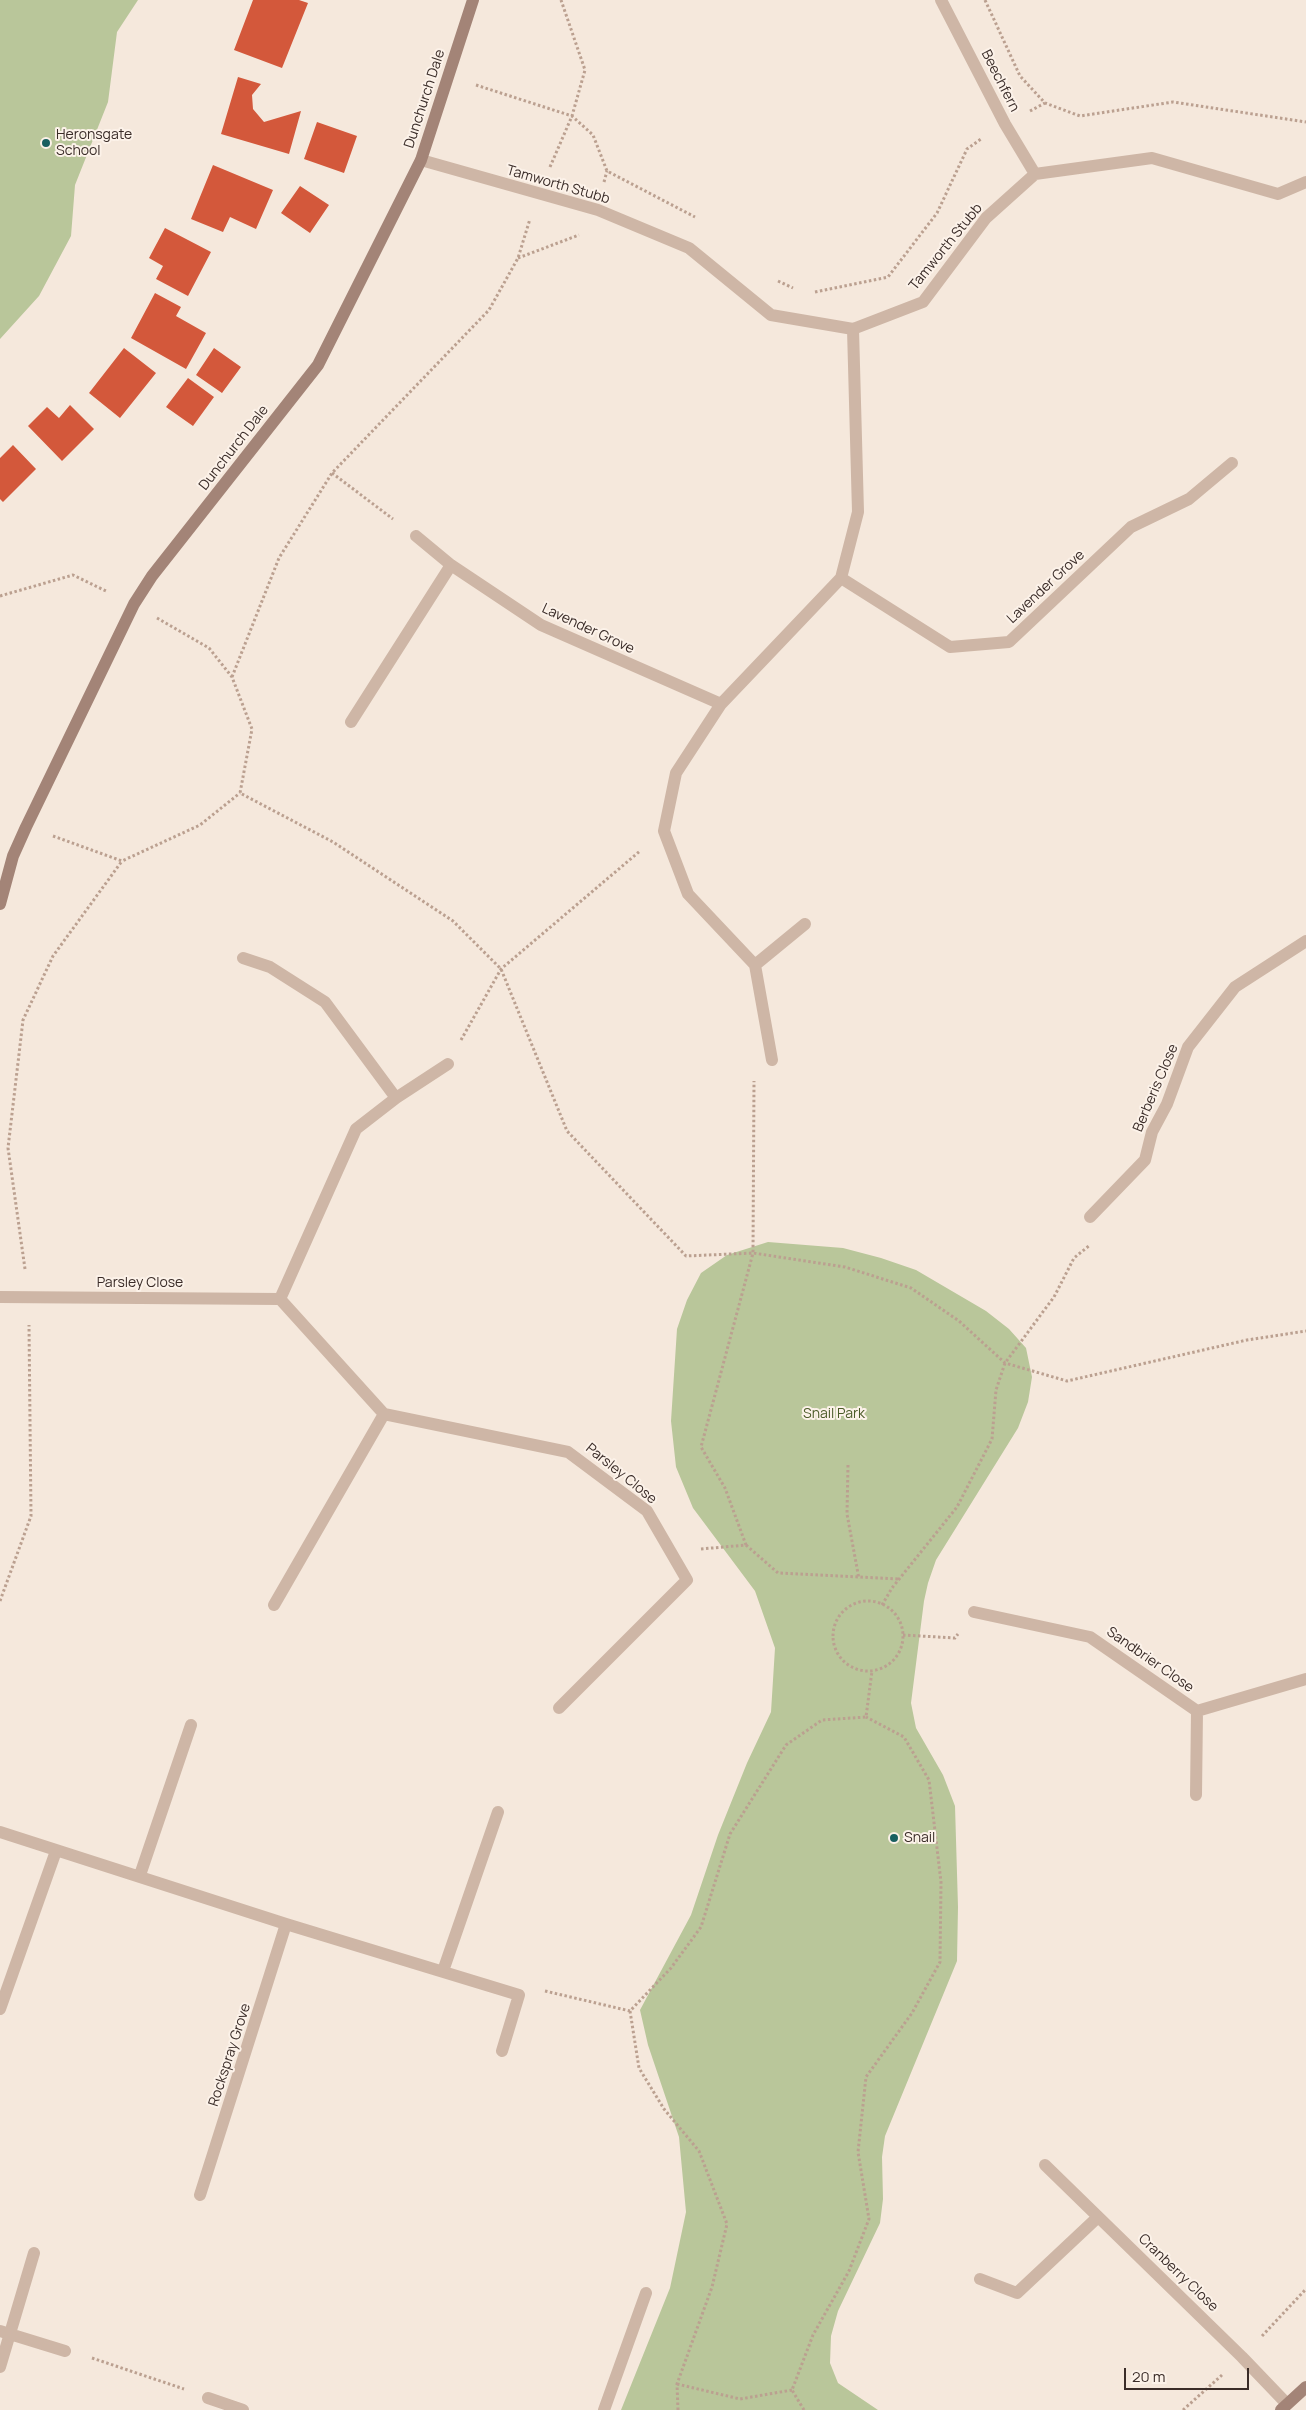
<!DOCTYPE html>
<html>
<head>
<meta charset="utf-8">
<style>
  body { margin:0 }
  #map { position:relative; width:1306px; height:2410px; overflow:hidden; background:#f5e8dc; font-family:Manrope,sans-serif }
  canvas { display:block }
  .scale { position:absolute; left:1124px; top:2368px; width:125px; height:22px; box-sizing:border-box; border:2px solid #3a2c28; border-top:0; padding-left:6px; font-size:15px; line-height:18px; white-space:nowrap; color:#3a2c28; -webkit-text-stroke:4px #fcf2e9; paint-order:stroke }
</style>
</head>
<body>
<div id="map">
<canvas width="1306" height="2410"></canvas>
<div class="scale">20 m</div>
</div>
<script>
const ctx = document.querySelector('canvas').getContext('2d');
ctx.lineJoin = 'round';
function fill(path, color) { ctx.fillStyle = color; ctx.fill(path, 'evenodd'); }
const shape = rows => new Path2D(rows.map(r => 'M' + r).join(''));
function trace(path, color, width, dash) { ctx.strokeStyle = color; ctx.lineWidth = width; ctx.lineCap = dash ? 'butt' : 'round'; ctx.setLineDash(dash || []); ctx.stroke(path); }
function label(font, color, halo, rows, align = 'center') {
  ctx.font = font + ' Manrope,sans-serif'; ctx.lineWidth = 4; ctx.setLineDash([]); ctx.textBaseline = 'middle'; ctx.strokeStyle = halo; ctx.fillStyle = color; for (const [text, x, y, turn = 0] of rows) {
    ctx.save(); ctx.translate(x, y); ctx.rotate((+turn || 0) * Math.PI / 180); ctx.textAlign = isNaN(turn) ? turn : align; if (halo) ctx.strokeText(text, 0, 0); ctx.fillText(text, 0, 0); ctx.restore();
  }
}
fill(shape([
  [0,0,138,0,117,32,108,102,75,185,71,236,39,296,0,339],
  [768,1242,843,1248,881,1258,916,1270,986,1311,1009,1329,1026,1348,1032,1377,1028,1402,1018,1428,936,1560,928,1583,924,1601,911,1703,916,1728,943,1775,955,1806,958,1907,957,1961,885,2136,882,2157,883,2199,880,2223,838,2311,831,2336,830,2363,838,2383,878,2410,621,2410,670,2288,686,2212,679,2137,648,2045,640,2010,691,1915,718,1835,747,1763,771,1712,775,1648,755,1591,693,1508,676,1467,671,1421,677,1329,687,1300,701,1273,727,1255]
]), '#b9c69a');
fill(shape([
  [253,0,299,0,308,3,282,68,234,50],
  [238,77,261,84,252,95,253,109,264,122,301,111,289,154,221,134],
  [317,122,357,136,344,173,304,159],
  [213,165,273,190,256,229,230,217,223,232,191,219],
  [300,186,329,205,310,233,281,213],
  [165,228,211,252,188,296,156,279,163,266,149,258],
  [155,293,181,307,176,316,206,333,186,369,131,338],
  [124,348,156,373,120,418,89,393],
  [214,348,241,367,222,393,196,375],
  [188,378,214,397,193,426,166,407],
  [70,405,94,429,62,461,28,426,47,407,59,418],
  [13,445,36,469,3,502,0,499,0,458]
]), '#d3583b');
trace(shape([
  [985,0,1020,76,1045,103,1080,116,1173,102,1306,122],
  [476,85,572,116,593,135,607,171,695,217],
  [1030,111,1045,103],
  [550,167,572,116,585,70,561,0],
  [604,182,607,171],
  [518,258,579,235],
  [778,281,793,288],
  [815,292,888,277,937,213,967,149,981,139],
  [332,473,393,519],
  [0,596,73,575,108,592],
  [157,618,209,648,232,677,252,729,240,793,333,842,453,921,501,969,567,1131,686,1256,753,1253,845,1267,911,1288,959,1321,1005,1363,1067,1381,1247,1340,1306,1331],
  [232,677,279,558,332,473,489,310,518,258,530,219],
  [53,836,122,861,200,825,240,793],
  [461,1040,501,969,640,851],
  [25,1269,8,1148,23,1020,53,956,122,861],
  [848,1465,847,1514,859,1579],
  [746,1545,778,1573,900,1579],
  [701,1549,746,1545,725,1488,701,1447,753,1253,754,1081],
  [0,1601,31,1516,29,1325],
  '833 1636a35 35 0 1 1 70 0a35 35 0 1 1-70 0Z',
  [882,1605,892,1588,957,1507,992,1439,996,1390,1005,1363,1054,1297,1074,1258,1090,1245],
  [903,1635,955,1638,958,1634],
  [545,1991,630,2011],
  [1262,2336,1306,2289],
  [92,2358,184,2389],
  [677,2384,740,2399,792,2390],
  [678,2410,677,2384,712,2287,727,2224,699,2151,664,2109,639,2068,630,2011,671,1968,701,1927,730,1834,786,1745,822,1720,866,1717,872,1671],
  [804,2410,792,2390,813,2335,849,2271,869,2219,858,2152,866,2077,912,2013,940,1962,941,1882,929,1780,904,1737,866,1717],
  [1183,2410,1222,2375]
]), '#bba090', 3, [2.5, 2.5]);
trace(shape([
  [941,0,1005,124,1035,174],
  [421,160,598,210,689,248,771,315,853,329,923,302,986,218,1035,174,1152,158,1278,194,1306,182],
  [416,536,451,565,541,625,721,704],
  [841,578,950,647,1009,642,1131,527,1189,499,1232,463],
  [351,722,451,565],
  [243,958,270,967,325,1002,396,1098],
  [755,965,805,924],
  [772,1060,755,965,688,894,664,831,676,773,721,704,841,578,858,512,853,329],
  [1090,1217,1145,1160,1152,1132,1167,1104,1188,1047,1235,987,1306,941],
  [0,1297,280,1299,384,1414,568,1452,647,1511,687,1580,559,1708],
  [280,1299,356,1129,396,1098,448,1064],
  [274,1605,384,1414],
  [974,1612,1090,1637,1197,1711,1306,1679],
  [1196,1795,1197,1711],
  [0,1832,286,1924,519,1995,502,2051],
  [140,1875,191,1725],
  [443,1971,498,1812],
  [0,2009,56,1851],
  [1045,2165,1242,2357,1287,2404],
  [200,2195,286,1924],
  [980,2279,1017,2293,1098,2217],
  [0,2331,65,2351],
  [0,2367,34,2253],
  [208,2398,243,2410],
  [604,2410,646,2293]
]), '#ceb6a6', 12);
trace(shape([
  [0,904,13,856,26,827,134,604,152,576,318,365,421,160,473,0],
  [1281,2410,1306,2387]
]), '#a38477', 12);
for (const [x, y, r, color] of [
  [46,143,5,"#185f60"],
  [894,1838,5,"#185f60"]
]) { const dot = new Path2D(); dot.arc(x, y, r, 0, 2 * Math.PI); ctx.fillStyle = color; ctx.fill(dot); trace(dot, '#fcf2e9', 2); }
label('14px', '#3a2c28', '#fcf2e9', [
  ["Beechfern",1000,81,63],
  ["Dunchurch Dale",425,99,-72],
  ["Tamworth Stubb",558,185,16],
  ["Tamworth Stubb",946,247,-51],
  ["Dunchurch Dale",234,448,-52],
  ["Lavender Grove",1046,587,-43],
  ["Lavender Grove",588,629,25],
  ["Berberis Close",1156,1088,-67],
  ["Parsley Close",140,1283],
  ["Parsley Close",621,1474,39],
  ["Sandbrier Close",1150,1660,35],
  ["Rockspray Grove",230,2055,-72],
  ["Cranberry Close",1178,2273,44]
]);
label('14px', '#3a2c28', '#fcf2e9', [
  ["Heronsgate",56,135],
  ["School",56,151],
  ["Snail",904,1838]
], 'left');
label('14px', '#4b5b28', '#fcf2e9', [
  ["Snail Park",834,1414]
]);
</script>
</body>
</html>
